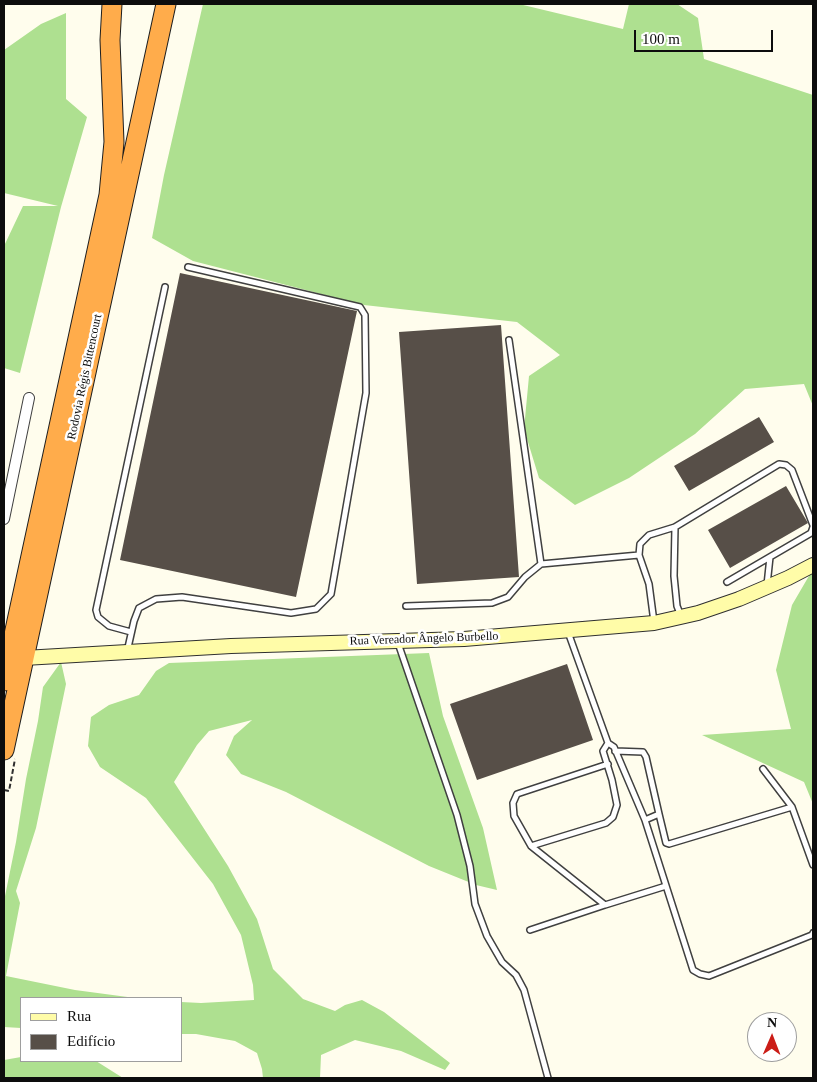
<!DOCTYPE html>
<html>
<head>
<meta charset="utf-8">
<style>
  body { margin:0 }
  #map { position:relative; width:817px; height:1082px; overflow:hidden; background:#fffded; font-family:Georgia,serif }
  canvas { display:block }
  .frame { position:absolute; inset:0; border:5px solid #0d0d0d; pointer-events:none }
  .legend { position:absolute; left:20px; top:997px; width:162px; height:65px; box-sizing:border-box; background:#fff; border:1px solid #9e9e9e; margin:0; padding:6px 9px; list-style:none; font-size:15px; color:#0d0d0d }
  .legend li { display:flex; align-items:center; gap:10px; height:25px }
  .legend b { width:25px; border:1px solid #9e9e9e }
  .north { position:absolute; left:747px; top:1012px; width:50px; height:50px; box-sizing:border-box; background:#fff; border:1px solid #9e9e9e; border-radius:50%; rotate:1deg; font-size:14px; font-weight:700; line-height:20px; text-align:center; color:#0d0d0d }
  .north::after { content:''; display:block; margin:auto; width:18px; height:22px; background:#cb1d17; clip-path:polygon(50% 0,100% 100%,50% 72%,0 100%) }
  .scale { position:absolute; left:634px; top:30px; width:139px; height:22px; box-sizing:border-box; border:2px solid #0d0d0d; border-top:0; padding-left:6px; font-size:15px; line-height:18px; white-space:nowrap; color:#0d0d0d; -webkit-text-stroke:4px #fff; paint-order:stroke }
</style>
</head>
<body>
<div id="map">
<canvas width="817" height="1082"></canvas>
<div class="frame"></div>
<ul class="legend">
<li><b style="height:6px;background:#fffca8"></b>Rua</li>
<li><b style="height:14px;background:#574f48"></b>Edifício</li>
</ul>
<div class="north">N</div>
<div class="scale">100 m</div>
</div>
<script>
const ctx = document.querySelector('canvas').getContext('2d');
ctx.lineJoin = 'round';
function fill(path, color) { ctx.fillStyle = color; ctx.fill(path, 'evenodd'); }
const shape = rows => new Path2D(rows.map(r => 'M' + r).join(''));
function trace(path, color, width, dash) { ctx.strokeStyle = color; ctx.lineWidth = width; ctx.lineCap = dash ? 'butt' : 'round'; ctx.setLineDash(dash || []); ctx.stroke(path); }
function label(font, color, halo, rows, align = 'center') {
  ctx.font = font + ' Georgia,serif'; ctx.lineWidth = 5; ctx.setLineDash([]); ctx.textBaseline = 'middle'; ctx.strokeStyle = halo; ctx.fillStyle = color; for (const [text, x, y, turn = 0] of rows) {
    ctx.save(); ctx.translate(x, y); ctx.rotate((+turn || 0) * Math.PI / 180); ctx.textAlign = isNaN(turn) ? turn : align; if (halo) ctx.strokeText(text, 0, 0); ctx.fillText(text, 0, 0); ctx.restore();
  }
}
fill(shape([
  [203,4,519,4,623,29,629,4,677,4,698,18,704,59,813,95,813,406,804,384,745,389,695,434,629,478,575,505,539,478,524,429,529,376,560,355,517,322,364,305,193,261,152,238,164,175],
  [66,13,66,99,87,117,61,207,20,373,4,368,4,246,23,206,58,206,4,193,4,50,41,24],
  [813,569,813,804,804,782,702,735,791,729,776,670,792,605],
  [429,653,443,716,483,828,497,890,476,885,429,866,286,792,241,774,226,755,234,736,252,720,209,731,197,745,174,782,228,866,257,919,273,969,303,999,335,1011,345,1005,362,1000,384,1012,450,1063,445,1070,401,1051,355,1040,321,1055,320,1078,263,1078,262,1069,257,1053,235,1041,196,1034,181,1034,181,1002,201,1003,254,1000,253,985,241,935,213,884,146,798,100,767,88,746,91,717,109,705,139,695,156,671,169,663],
  [61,662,66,684,36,828,16,891,20,903,6,976,75,990,135,998,21,998,21,1028,4,1027,4,901,16,842,26,779,38,721,43,687],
  [21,1057,21,1061,96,1061,123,1078,4,1078,4,1060]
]), '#aee090');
fill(shape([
  [180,273,357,311,296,597,120,560],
  [501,325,519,577,417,584,399,332],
  [759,417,774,442,689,491,674,466],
  [786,486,808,523,730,568,708,530],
  [567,664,593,740,477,780,450,704]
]), '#574f48');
const service = shape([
  [509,340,541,564],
  [675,527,674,576,677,606,681,616],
  [639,555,640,544,649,535,675,527,779,464,786,465,792,470,813,525],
  [727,582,811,533,813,527],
  [767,585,770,557],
  [406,606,492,603,508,597,525,577,541,564,639,555,649,584,654,622],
  [131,632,109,626,98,617,96,610,165,287],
  [568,632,608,743],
  [398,643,457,815,470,866,475,904,487,936,502,962,516,975,524,990,548,1078],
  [127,652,134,621,139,608,156,599,182,597,291,613,316,609,331,594,366,393,365,315,360,307,188,267],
  [608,743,614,747,645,820,693,970,700,974,709,976,812,935,813,933],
  [615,751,643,752,646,757,659,814,645,820],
  [608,764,517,794,513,803,514,816,531,846,605,905,666,886],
  [763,769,792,807,813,865],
  [659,814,666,843,669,844,792,807],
  [531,846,606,823,613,817,617,805,612,780,603,751,608,743],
  [530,930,605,905]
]);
const minor = shape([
  [4,519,29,398]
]);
const secondary = shape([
  [24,658,231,646,464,639,654,623,698,613,739,599,788,578,813,565]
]);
const motorway = shape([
  [4,681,109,195,114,142,110,40,112,4],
  [4,750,166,4]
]);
trace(service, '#404040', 8);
trace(minor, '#404040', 12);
trace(secondary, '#2f2f2f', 16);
trace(motorway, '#1e1e1e', 21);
trace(shape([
  [4,790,9,791,15,759]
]), '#2f2f2f', 2, [5, 2.5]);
trace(service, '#fff', 5);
trace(minor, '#fff', 10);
trace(secondary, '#fffca8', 14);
trace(motorway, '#ffac4b', 19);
label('12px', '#0d0d0d', '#fff', [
  ["Rodovia Régis Bittencourt",85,377,-78],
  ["Rua Vereador Ângelo Burbello",424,639,-2]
]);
</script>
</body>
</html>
